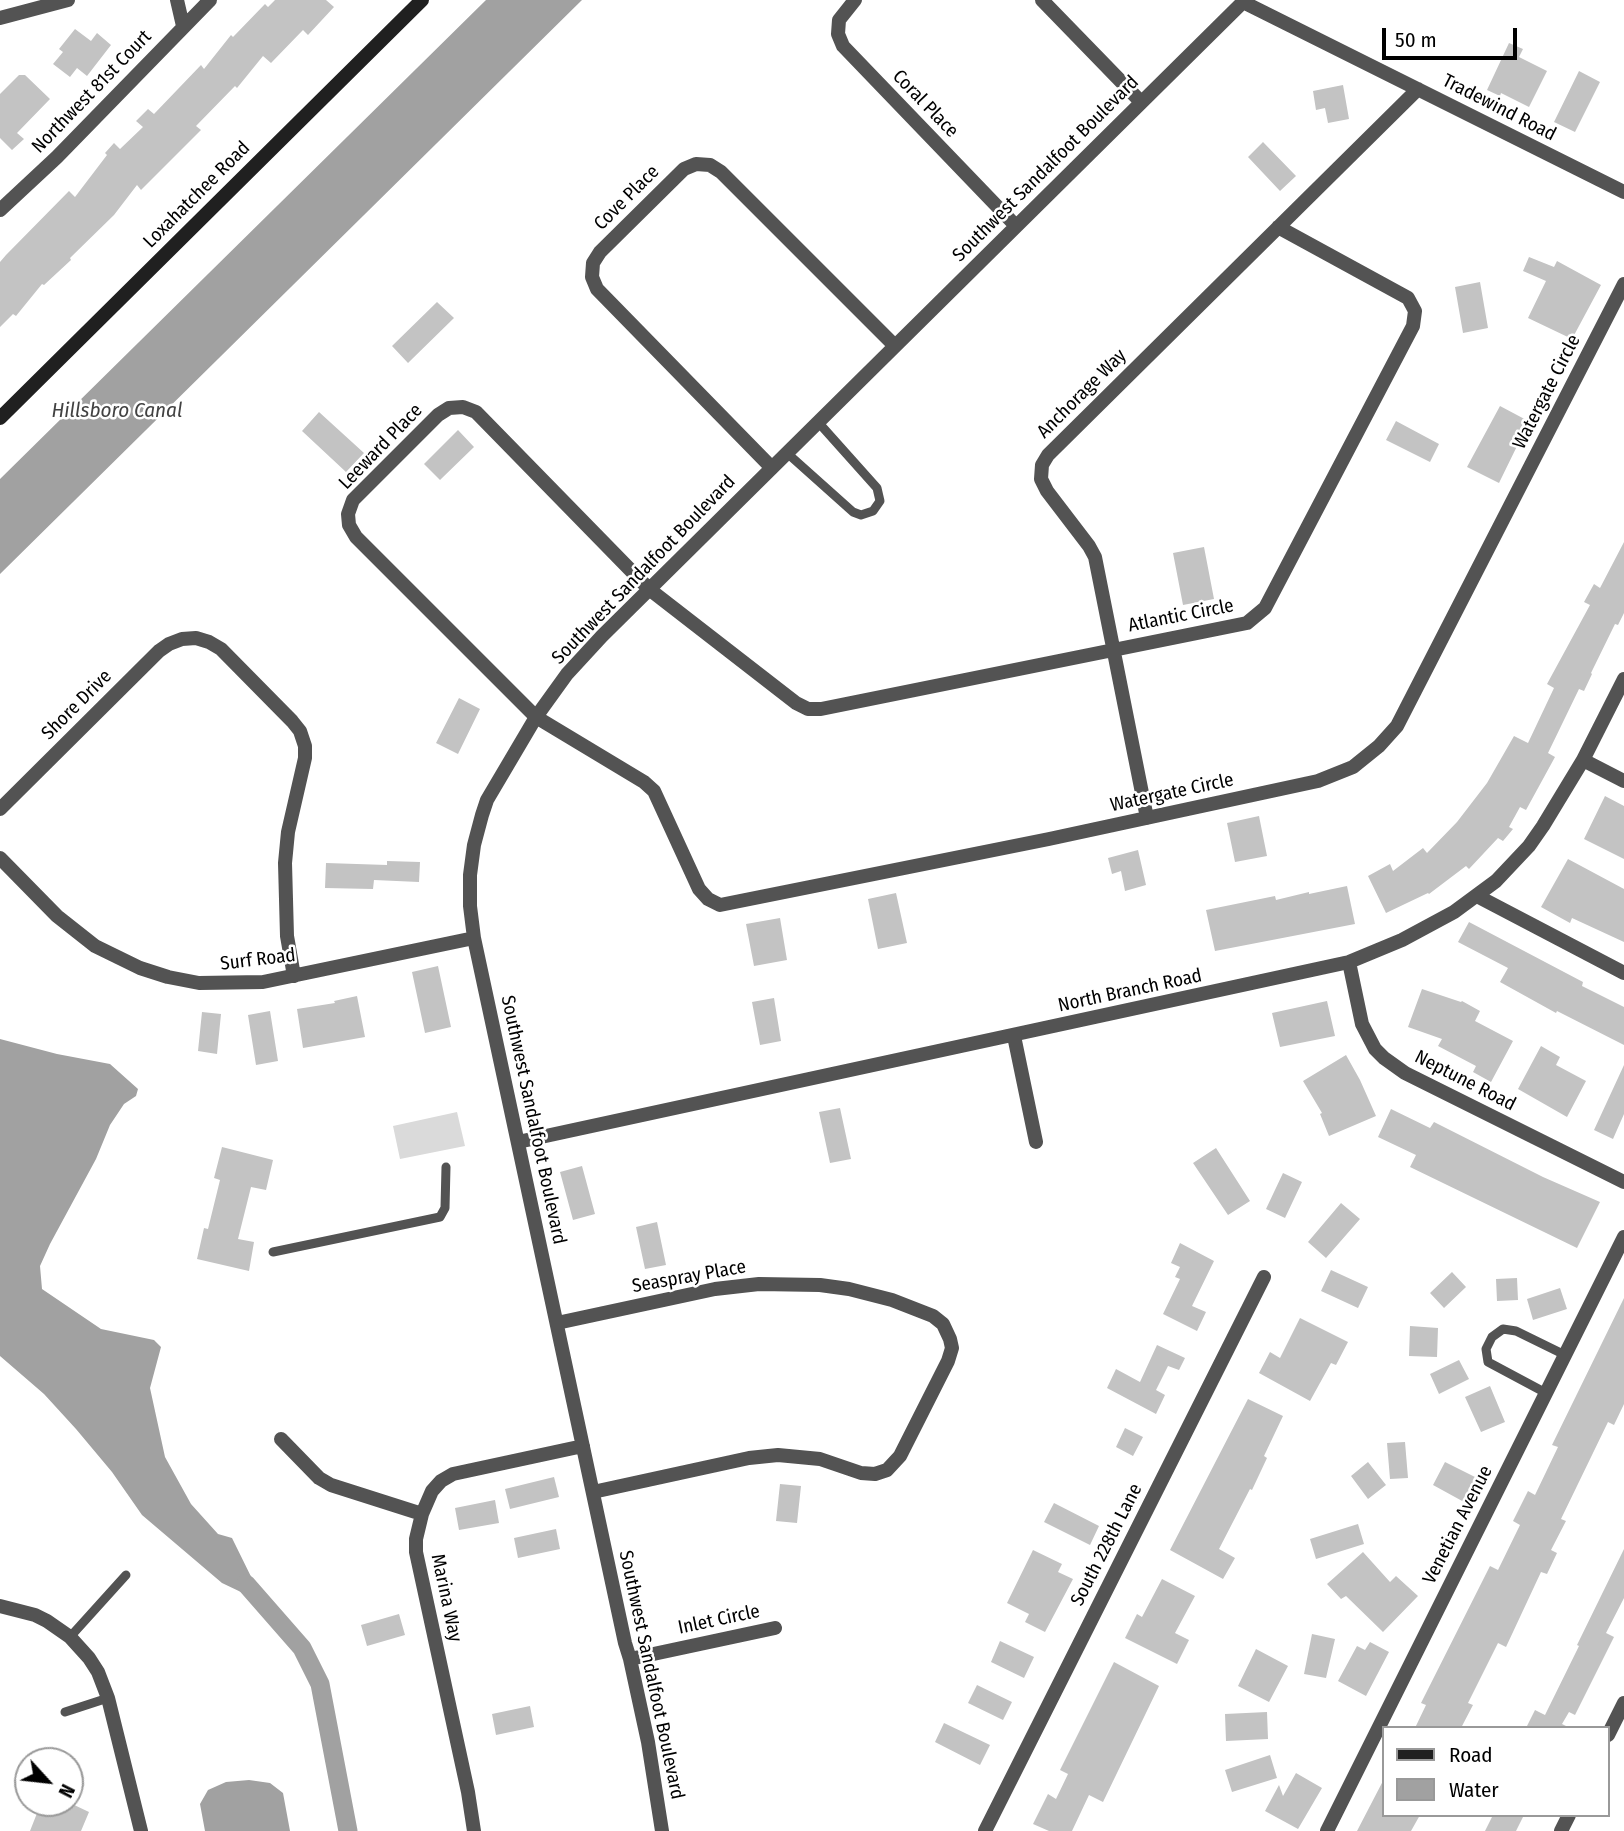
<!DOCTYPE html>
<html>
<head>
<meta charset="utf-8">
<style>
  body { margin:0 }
  #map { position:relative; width:1624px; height:1831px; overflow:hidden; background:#fff; font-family:"Fira Sans Condensed",sans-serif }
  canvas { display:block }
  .legend { position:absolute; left:1382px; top:1726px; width:228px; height:91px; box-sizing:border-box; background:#fff; border:2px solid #999; margin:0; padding:9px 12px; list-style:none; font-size:21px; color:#000 }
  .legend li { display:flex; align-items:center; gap:14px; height:35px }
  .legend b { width:35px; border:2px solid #999 }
  .north { position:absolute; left:14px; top:1747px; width:70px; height:70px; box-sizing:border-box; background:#fff; border:2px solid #999; border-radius:50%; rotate:117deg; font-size:19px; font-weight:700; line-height:28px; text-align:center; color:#000 }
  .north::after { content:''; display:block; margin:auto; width:24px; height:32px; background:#000; clip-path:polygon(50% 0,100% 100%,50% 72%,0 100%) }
  .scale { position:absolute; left:1382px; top:28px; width:135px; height:32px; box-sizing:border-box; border:4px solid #000; border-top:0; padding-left:9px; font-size:21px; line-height:24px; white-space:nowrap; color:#000; -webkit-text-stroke:5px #fff; paint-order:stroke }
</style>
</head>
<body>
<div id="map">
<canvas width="1624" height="1831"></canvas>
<ul class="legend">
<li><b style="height:9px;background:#202020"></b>Road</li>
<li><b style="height:19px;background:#a1a1a1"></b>Water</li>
</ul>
<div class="north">N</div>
<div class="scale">50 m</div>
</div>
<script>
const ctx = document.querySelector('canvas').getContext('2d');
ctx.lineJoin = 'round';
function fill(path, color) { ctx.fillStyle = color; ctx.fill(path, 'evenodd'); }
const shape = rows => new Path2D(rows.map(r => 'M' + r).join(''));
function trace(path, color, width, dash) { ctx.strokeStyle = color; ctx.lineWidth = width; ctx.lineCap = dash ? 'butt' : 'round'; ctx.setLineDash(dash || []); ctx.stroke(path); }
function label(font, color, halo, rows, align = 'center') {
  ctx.font = font + ' "Fira Sans Condensed",sans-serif'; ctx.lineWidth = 5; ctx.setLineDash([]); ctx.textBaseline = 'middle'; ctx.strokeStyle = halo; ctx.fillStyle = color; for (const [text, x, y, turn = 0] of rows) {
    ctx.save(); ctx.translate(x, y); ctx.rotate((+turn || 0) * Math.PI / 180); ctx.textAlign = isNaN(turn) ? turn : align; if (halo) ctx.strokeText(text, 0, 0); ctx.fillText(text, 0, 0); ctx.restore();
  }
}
fill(shape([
  [457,1112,465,1146,400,1159,393,1126]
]), '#dadada');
fill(shape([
  [486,0,582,0,0,574,0,479],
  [0,1039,57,1054,110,1064,138,1089,136,1096,124,1104,110,1125,96,1159,50,1244,40,1266,42,1289,101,1329,154,1340,161,1347,150,1388,165,1457,191,1504,218,1534,232,1538,264,1603,222,1583,142,1515,112,1472,76,1429,44,1394,0,1356],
  [249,1780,270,1783,283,1793,290,1831,205,1831,200,1804,208,1790,226,1782]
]), '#a1a1a1');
trace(shape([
  [246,1584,302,1648,320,1684,348,1831]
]), '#a1a1a1', 19);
fill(shape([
  [275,0,326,0,334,7,308,35,303,30,271,63,263,56,237,88,235,86,196,126,201,130,141,190,137,185,114,215,70,258,71,260,44,285,42,284,16,316,13,314,0,327,0,262,6,255,69,191,75,197,107,155,105,153,114,143,120,149,143,127,136,121,148,109,154,114,201,65,204,69,231,35,233,37,265,4,268,7],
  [75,29,91,41,97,33,111,45,87,76,77,68,70,77,53,64,63,52,59,49],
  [1509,43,1523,49,1519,57,1547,71,1529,107,1501,93,1500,96,1487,90],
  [1579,71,1600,82,1575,132,1554,122],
  [19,75,25,75,50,99,17,133,24,139,12,150,0,138,0,94],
  [1343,85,1349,119,1328,123,1325,108,1316,110,1313,91],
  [1263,142,1296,176,1280,191,1248,157],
  [1529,257,1554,267,1557,261,1601,285,1572,339,1528,318,1546,281,1523,271],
  [1480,282,1488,328,1463,333,1455,287],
  [437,302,454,318,408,363,392,346],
  [1500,406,1532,423,1522,441,1520,440,1499,483,1467,467],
  [319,412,364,453,346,472,302,431],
  [1396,421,1439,444,1430,462,1386,440],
  [458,430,474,447,440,480,424,464],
  [1624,542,1624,613,1618,625,1615,624,1591,673,1592,674,1584,691,1579,689,1548,753,1555,757,1526,810,1520,807,1509,827,1513,829,1503,841,1498,838,1469,869,1466,866,1429,894,1428,893,1386,913,1368,876,1390,864,1393,871,1423,848,1427,853,1457,822,1487,783,1514,736,1528,743,1554,688,1547,684,1590,605,1584,602,1594,584,1600,588],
  [1204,547,1214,599,1183,605,1173,553],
  [459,698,480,709,458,754,436,743],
  [1605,796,1624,806,1624,859,1584,839],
  [1259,816,1267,856,1235,862,1227,823],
  [1138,850,1146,885,1125,891,1121,871,1112,874,1108,858],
  [1568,859,1624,889,1624,942,1572,918,1570,923,1541,907],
  [387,861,420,862,419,882,374,880,373,889,325,888,326,863,387,865],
  [1347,886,1355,924,1215,951,1206,910,1275,896,1276,900,1309,892,1309,894],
  [896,893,907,943,878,949,868,899],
  [780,918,787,960,754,966,746,924],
  [1469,922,1583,982,1582,986,1624,1007,1624,1045,1557,1011,1556,1013,1500,982,1508,968,1458,942],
  [438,966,451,1027,425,1033,412,972],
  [1422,989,1461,1002,1462,1001,1480,1011,1475,1021,1513,1041,1491,1082,1473,1072,1476,1066,1438,1046,1442,1039,1408,1027],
  [357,996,365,1037,303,1048,297,1009,335,1003,334,1001],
  [774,998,781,1041,760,1045,752,1002],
  [1327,1001,1335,1036,1280,1047,1272,1013],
  [270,1011,278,1061,256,1065,248,1015],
  [202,1012,221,1014,217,1054,198,1051],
  [1541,1046,1560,1057,1556,1065,1586,1081,1567,1117,1518,1089],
  [1346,1055,1360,1080,1376,1116,1329,1136,1320,1114,1322,1113,1303,1081],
  [1624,1065,1624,1114,1613,1139,1594,1130],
  [840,1108,851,1159,830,1163,819,1112],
  [1391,1109,1430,1128,1434,1122,1543,1177,1600,1202,1577,1248,1410,1167,1416,1155,1378,1137],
  [222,1147,273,1160,266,1190,251,1187,238,1239,254,1242,249,1271,197,1259,204,1228,208,1229,220,1180,214,1178],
  [1216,1148,1250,1201,1228,1215,1193,1163],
  [582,1166,595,1214,573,1220,560,1172],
  [1283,1173,1302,1182,1285,1218,1266,1209],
  [1341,1203,1360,1219,1326,1258,1308,1242],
  [657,1222,666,1265,645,1269,636,1227],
  [1180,1243,1214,1261,1192,1306,1206,1312,1197,1331,1163,1314,1180,1279,1175,1277,1180,1267,1171,1263],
  [1331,1270,1368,1287,1358,1308,1321,1291],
  [1452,1272,1466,1287,1444,1308,1430,1293],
  [1517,1278,1518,1300,1497,1301,1496,1279],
  [1560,1288,1567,1309,1533,1320,1527,1299],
  [1624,1298,1624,1404,1614,1425,1608,1422,1561,1519,1566,1521,1551,1550,1557,1553,1547,1574,1541,1572,1506,1647,1498,1643,1468,1703,1473,1705,1461,1728,1415,1728,1426,1705,1421,1703,1490,1566,1498,1570,1520,1525,1513,1521,1528,1491,1535,1495,1558,1447,1552,1445],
  [1300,1318,1348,1342,1336,1365,1331,1363,1310,1401,1259,1373,1270,1352,1280,1358],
  [1410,1326,1438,1328,1437,1357,1409,1356],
  [1157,1345,1185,1358,1179,1370,1168,1366,1156,1390,1165,1395,1156,1414,1107,1388,1116,1369,1140,1382],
  [1459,1360,1469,1379,1439,1394,1430,1374],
  [1490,1386,1505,1422,1481,1432,1465,1397],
  [1248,1399,1283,1416,1264,1456,1267,1458,1252,1490,1250,1489,1219,1549,1235,1558,1223,1579,1170,1550],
  [1125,1428,1143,1437,1133,1456,1116,1447],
  [1405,1442,1408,1478,1390,1479,1387,1443],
  [1368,1462,1386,1485,1368,1499,1351,1476],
  [1445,1462,1477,1478,1464,1502,1433,1485],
  [554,1477,559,1497,510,1509,505,1489],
  [780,1484,801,1486,797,1523,776,1521],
  [495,1500,499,1523,459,1530,455,1508],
  [1054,1503,1099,1526,1090,1545,1044,1522],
  [1358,1524,1364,1544,1316,1559,1310,1539],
  [556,1529,560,1549,518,1558,514,1538],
  [1624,1549,1624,1598,1606,1633,1614,1637,1575,1715,1569,1712,1562,1724,1570,1728,1526,1728,1535,1710,1545,1715,1579,1646,1577,1645],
  [1033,1550,1062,1564,1058,1572,1073,1579,1045,1632,1025,1622,1029,1614,1007,1603],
  [1363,1552,1390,1582,1396,1576,1418,1596,1383,1632,1346,1596,1341,1599,1327,1584],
  [1162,1579,1195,1596,1175,1633,1189,1640,1177,1664,1125,1638,1137,1614,1142,1617],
  [399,1614,405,1635,367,1646,361,1625],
  [1312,1634,1335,1639,1326,1678,1304,1674],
  [1000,1641,1034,1657,1024,1678,991,1662],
  [1370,1642,1389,1652,1366,1696,1338,1681,1357,1646,1365,1650],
  [1256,1649,1288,1666,1269,1702,1238,1686],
  [1114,1662,1159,1686,1103,1802,1089,1795,1072,1831,1049,1831,1033,1824,1048,1794,1056,1799,1068,1774,1060,1770],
  [977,1685,1012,1702,1003,1720,968,1703],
  [530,1706,534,1727,496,1735,492,1714],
  [1267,1712,1268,1739,1226,1741,1225,1714],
  [944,1723,990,1745,980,1765,935,1742],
  [1270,1755,1277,1778,1232,1792,1225,1770],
  [1296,1773,1322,1788,1298,1829,1265,1811,1279,1785,1283,1796],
  [1384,1779,1384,1815,1420,1815,1411,1831,1357,1831],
  [41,1803,70,1803,89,1812,81,1831,30,1831],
  [1493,1815,1524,1815,1516,1831,1485,1831]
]), '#c3c3c3');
trace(shape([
  [787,453,853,512,861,515,873,511,880,501,877,488,818,422],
  [273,1252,440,1217,445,1208,446,1167],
  [1546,1393,1488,1362,1486,1349,1492,1337,1503,1329,1516,1331,1565,1355],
  [70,1637,126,1575],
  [65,1712,108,1698]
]), '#535353', 9);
trace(shape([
  [177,0,183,26],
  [855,0,839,20,838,34,843,46,1016,226],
  [1042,0,1141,102],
  [1243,2,1624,192],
  [0,18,68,0],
  [0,210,57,157,210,0],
  [1278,227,1408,298,1415,311,1413,326,1265,608,1247,623,821,709,808,709,796,703,649,589,476,412,463,407,449,408,438,415,353,500,348,514,349,525,356,537,536,717,644,782,654,791,699,889,708,899,720,905,1049,839,1318,781,1353,767,1379,746,1397,726,1624,284],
  [772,468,597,289,592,277,593,263,600,252,684,169,696,164,710,165,721,172,895,346],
  [1583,760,1624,781],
  [0,809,159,651,169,644,182,639,196,638,209,642,221,649,292,721,300,731,305,746,305,758,288,832,285,863,287,936,294,976],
  [1147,818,1095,557,1089,546,1047,491,1041,479,1042,465,1048,455,1418,89],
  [0,858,57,916,95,946,140,968,168,977,199,983,263,982,474,938],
  [1477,896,1624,973],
  [1349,962,1362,1024,1375,1049,1384,1058,1405,1073,1624,1182],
  [1014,1036,1036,1142],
  [518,1142,1349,962,1402,940,1454,912,1496,881,1529,846,1543,826,1583,760,1624,679],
  [557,1323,715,1289,759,1284,820,1285,849,1289,892,1300,933,1316,943,1324,950,1339,952,1348,948,1361,900,1456,887,1470,875,1474,861,1473,820,1459,778,1455,749,1458,593,1492],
  [281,1439,319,1478,331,1485,422,1514],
  [0,1606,35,1615,47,1621,70,1637,89,1658,98,1672,108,1698,141,1831],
  [630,1659,775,1628],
  [1608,1735,1624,1703],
  [474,1831,468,1792,416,1552,416,1539,422,1514,432,1491,441,1481,453,1474,583,1446],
  [662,1831,648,1742,630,1659,625,1643,474,938,470,906,470,875,474,845,482,815,487,800,536,717,567,674,602,636,1245,0],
  [985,1831,1264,1277],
  [1327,1831,1624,1237],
  [1561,1831,1569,1815]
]), '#535353', 14);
trace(shape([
  [0,418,422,0]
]), '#202020', 14);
label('19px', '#000', '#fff', [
  ["Northwest 81st Court",92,92,-46],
  ["Coral Place",925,104,46],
  ["Tradewind Road",1499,108,27],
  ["Southwest Sandalfoot Boulevard",1046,169,-45],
  ["Loxahatchee Road",197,195,-45],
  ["Cove Place",627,198,-45],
  ["Watergate Circle",1547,392,-63],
  ["Anchorage Way",1082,394,-45],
  ["Leeward Place",381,447,-46],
  ["Southwest Sandalfoot Boulevard",644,570,-46],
  ["Atlantic Circle",1181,616,-11],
  ["Shore Drive",77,705,-45],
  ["Watergate Circle",1172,793,-12],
  ["Surf Road",258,960,-7],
  ["North Branch Road",1130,991,-12],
  ["Neptune Road",1465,1081,27],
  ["Southwest Sandalfoot Boulevard",533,1120,78],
  ["Seaspray Place",689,1277,-10],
  ["Venetian Avenue",1458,1525,-63],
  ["South 228th Lane",1107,1545,-63],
  ["Marina Way",446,1598,78],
  ["Inlet Circle",719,1620,-12],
  ["Southwest Sandalfoot Boulevard",651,1675,78]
]);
label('italic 21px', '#424242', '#fff', [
  ["Hillsboro Canal",117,411]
]);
</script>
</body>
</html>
